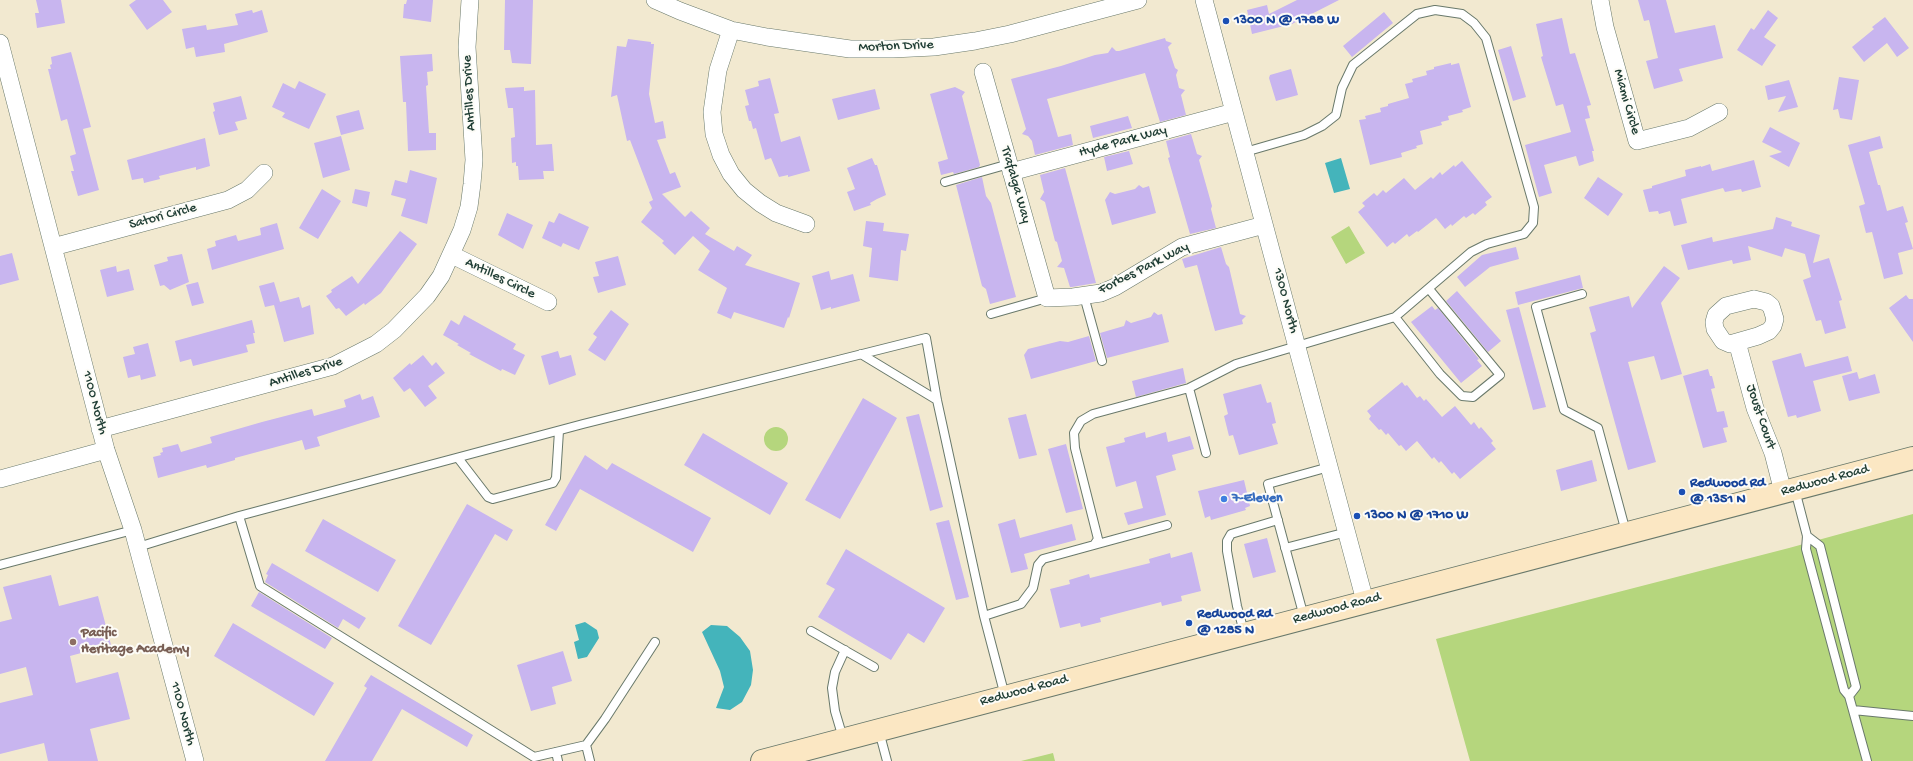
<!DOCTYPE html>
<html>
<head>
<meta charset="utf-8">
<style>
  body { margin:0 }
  canvas { display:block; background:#f2e9d0 }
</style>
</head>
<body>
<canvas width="1913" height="761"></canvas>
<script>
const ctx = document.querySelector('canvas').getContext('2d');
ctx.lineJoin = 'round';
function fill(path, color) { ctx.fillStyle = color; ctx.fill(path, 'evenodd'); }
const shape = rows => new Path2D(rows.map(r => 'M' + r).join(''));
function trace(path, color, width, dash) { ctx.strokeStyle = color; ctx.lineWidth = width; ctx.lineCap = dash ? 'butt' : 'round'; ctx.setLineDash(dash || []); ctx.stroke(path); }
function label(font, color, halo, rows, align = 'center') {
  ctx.font = font + ' "Gochi Hand",sans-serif'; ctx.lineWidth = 4; ctx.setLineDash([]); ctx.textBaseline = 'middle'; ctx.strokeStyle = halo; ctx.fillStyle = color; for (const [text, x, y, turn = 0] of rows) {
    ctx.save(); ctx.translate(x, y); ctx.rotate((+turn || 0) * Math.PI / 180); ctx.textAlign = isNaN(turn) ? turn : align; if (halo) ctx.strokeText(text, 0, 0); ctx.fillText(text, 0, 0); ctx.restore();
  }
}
fill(shape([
  [1349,226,1365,253,1346,264,1331,237],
  '764 439a12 12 0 1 1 24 0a12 12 0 1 1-24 0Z',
  [1913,514,1913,761,1470,761,1436,639,1789,548],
  [1053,753,1055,761,1021,761]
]), '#b5d67d');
fill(shape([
  [1341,158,1350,189,1334,193,1325,163],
  [585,622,597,630,599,638,587,657,578,659,574,642,579,640,575,625],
  [711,625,727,626,740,637,750,651,753,670,751,685,742,702,730,710,716,708,724,687,720,671,702,632]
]), '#44b4bb');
fill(shape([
  [36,0,61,0,65,23,37,28,35,13,39,13],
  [136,0,163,0,172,12,147,30,129,5],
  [407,0,433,0,431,22,403,18,404,4,406,4],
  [505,0,533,0,531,64,512,63,510,50,504,50],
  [1297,0,1339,0,1292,24,1252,34,1247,10,1267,5,1269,14],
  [1638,0,1666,0,1675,33,1715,25,1723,58,1679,69,1683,81,1654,89,1646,61,1658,58,1649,20,1644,21],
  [252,10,253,13,262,10,268,32,224,44,225,52,196,57,194,47,186,49,182,29,206,25,207,30,238,25,235,14],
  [1768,10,1778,18,1764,37,1776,45,1762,66,1737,50,1751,28,1754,30],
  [1384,12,1393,23,1352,57,1343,46],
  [1885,17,1909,48,1897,57,1887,43,1864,62,1852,47,1874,29,1872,27],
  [1562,18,1570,54,1575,53,1591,105,1587,106,1590,118,1585,119,1594,151,1592,151,1594,161,1579,166,1576,156,1544,165,1552,193,1539,197,1525,145,1571,132,1563,104,1556,106,1541,57,1543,56,1536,24],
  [1165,38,1166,41,1172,43,1168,47,1175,68,1178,70,1176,75,1179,88,1185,90,1181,95,1186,115,1160,122,1145,73,1047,99,1058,137,1071,134,1073,145,1035,155,1032,141,1028,136,1022,134,1026,129,1011,79,1061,66,1095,55,1108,53,1112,47,1116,51,1119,51],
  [628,39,651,42,651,44,654,44,649,94,655,123,663,121,666,138,657,140,670,174,675,172,681,187,662,194,685,217,691,211,710,228,705,234,734,251,737,246,752,255,745,265,800,283,789,318,788,317,784,328,734,312,731,319,717,313,727,288,698,270,710,251,693,236,675,255,662,243,664,241,641,222,652,208,649,202,653,200,630,140,627,141,617,95,611,97,617,46,626,47],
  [1511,46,1526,97,1513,101,1498,50],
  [71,52,91,127,83,129,99,190,78,196,71,171,74,171,70,156,76,154,67,119,61,121,48,69,51,69,50,65,52,64,51,57],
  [432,54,433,71,427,72,428,85,426,86,429,133,436,133,436,150,408,151,406,102,403,102,400,56],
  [1451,63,1451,65,1459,63,1471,107,1462,110,1463,112,1448,116,1449,120,1441,122,1442,125,1420,131,1423,144,1416,146,1417,148,1401,153,1402,157,1370,165,1359,120,1366,119,1365,116,1381,112,1380,108,1388,106,1388,104,1409,98,1405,84,1413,82,1412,79,1427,75,1426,71,1434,69,1434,67],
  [1291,69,1298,95,1276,101,1269,78,1270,75],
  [1839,77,1859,80,1852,120,1840,118,1838,109,1833,110],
  [770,78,779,113,774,114,781,142,800,136,810,171,788,177,788,175,779,177,771,158,765,160,756,128,753,129,751,121,749,121,745,106,749,105,745,90,759,86,758,81],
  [1789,80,1798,107,1778,112,1786,96,1768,100,1765,86],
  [299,81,326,94,309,129,282,117,285,113,272,107,283,83,295,89],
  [524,87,524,91,535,90,536,145,552,144,554,171,543,171,544,179,519,180,518,166,516,166,516,162,512,163,511,138,515,137,513,108,508,108,505,88],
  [955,87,965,92,962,96,980,165,979,167,954,174,953,172,941,175,938,162,948,159,930,94],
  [875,89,880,109,838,120,832,99],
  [241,96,247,119,235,122,238,130,219,135,213,112,215,111,213,103],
  [359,110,364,129,341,135,336,116],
  [1128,116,1132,128,1093,138,1090,126],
  [1770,127,1800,143,1789,167,1769,156,1782,152,1762,142],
  [1191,134,1197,154,1202,156,1199,160,1212,206,1211,209,1216,228,1190,234,1168,158,1170,157,1166,141],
  [341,136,350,170,323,178,314,143],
  [1880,136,1883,148,1869,152,1878,185,1880,185,1887,211,1903,206,1908,222,1905,223,1913,249,1898,253,1903,274,1884,279,1872,232,1866,233,1859,206,1865,204,1848,145],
  [205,138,210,166,196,170,196,167,159,176,160,179,144,183,143,178,132,180,127,160],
  [1129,151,1133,164,1107,171,1104,157],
  [872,158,875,165,877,165,886,195,877,199,870,203,871,205,854,211,847,192,855,189,847,168],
  [1754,160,1761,187,1742,192,1741,189,1725,192,1723,188,1681,199,1687,223,1674,226,1670,211,1659,214,1658,211,1649,212,1643,190,1652,188,1652,186,1686,176,1685,170,1701,166,1701,167,1710,164,1712,171],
  [1462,161,1492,197,1485,202,1487,205,1475,215,1473,213,1466,218,1464,216,1452,226,1451,224,1445,229,1436,218,1418,232,1417,231,1409,237,1407,234,1395,244,1393,242,1387,247,1358,212,1365,206,1362,203,1374,193,1377,196,1383,190,1386,193,1404,178,1415,190,1431,177,1433,179,1440,172,1442,175,1454,165,1455,167],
  [1065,168,1096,283,1072,287,1070,287,1064,268,1057,267,1062,261,1057,242,1055,241,1045,202,1040,199,1044,192,1040,175],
  [410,170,437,178,427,224,401,216,406,199,391,195,395,180,407,183],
  [982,177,986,196,991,203,1016,297,990,304,986,289,982,286,956,185],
  [1598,177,1623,194,1608,216,1584,198],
  [1139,185,1143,188,1149,186,1156,213,1112,225,1105,200,1110,192,1115,194,1135,189],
  [322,189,341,201,318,239,299,228],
  [355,189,370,192,367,207,352,203],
  [507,213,533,225,523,249,498,235],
  [559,213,589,227,579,250,563,243,561,247,542,238,549,221,554,223],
  [1776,217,1792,222,1791,226,1820,235,1813,263,1829,258,1842,300,1839,301,1846,328,1825,334,1821,320,1816,321,1803,280,1811,277,1805,254,1785,248,1782,257,1748,246,1751,260,1733,264,1732,260,1688,270,1681,245,1712,237,1713,242,1773,229],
  [866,221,884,223,883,231,909,234,906,251,901,250,898,281,869,277,872,248,863,246],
  [277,223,284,249,212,270,207,249,216,246,215,241,236,235,238,241,261,235,260,228],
  [400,231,417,244,381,293,365,305,364,303,346,316,339,308,336,309,326,296,332,292,331,290,352,276,358,284],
  [1221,247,1226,264,1229,267,1240,314,1246,316,1242,320,1243,324,1215,331,1197,265,1185,268,1182,259],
  [1516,247,1519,259,1490,267,1465,287,1457,277,1482,255],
  [12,253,19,280,0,285,0,256],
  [182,254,189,282,170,290,164,285,160,286,154,265,168,261,167,257],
  [618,256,626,285,598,293,593,277,599,276,595,262],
  [116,266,117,272,129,269,134,290,107,297,100,270],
  [1664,266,1680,278,1661,303,1682,374,1661,380,1654,356,1628,362,1656,462,1628,470,1590,333,1596,331,1589,307,1629,296,1632,308],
  [829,271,831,280,853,274,860,301,831,309,831,307,821,310,812,276],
  [1580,275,1583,288,1518,305,1515,292],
  [198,282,204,303,192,306,186,285],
  [274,282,280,302,299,297,302,308,310,305,314,334,284,342,274,305,265,307,259,286],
  [1457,291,1501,341,1488,352,1446,301],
  [1906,295,1909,299,1913,299,1913,342,1889,308],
  [1432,306,1435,310,1438,308,1479,359,1477,360,1482,366,1461,383,1411,322],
  [1519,307,1546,407,1533,410,1506,310],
  [611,310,629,324,605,361,588,350,597,337,593,334],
  [1154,312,1158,315,1162,314,1169,342,1107,358,1100,333,1124,326,1126,320,1131,323,1151,317],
  [464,315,516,344,513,349,525,355,515,375,502,369,501,371,469,354,471,353,457,345,459,344,443,335,451,320,459,325],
  [252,320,255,333,253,333,255,343,246,345,248,352,193,366,191,359,180,362,175,341],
  [1089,336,1096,361,1031,379,1024,355,1028,349,1060,341,1068,342],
  [148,343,156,376,141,380,140,375,128,378,123,357,135,354,133,347],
  [558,351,560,358,571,355,576,375,549,385,541,356],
  [1801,353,1805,367,1848,356,1852,371,1813,381,1821,411,1797,418,1796,415,1788,417,1772,361],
  [423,355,432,366,436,362,445,373,428,386,437,398,425,407,410,388,404,392,393,378,410,363,411,365],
  [1183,368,1186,383,1136,397,1132,381],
  [1708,369,1710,376,1712,376,1715,388,1711,389,1717,412,1724,411,1728,427,1723,428,1727,442,1703,448,1683,376],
  [1857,372,1859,379,1875,374,1880,393,1849,401,1842,376],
  [1402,382,1405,386,1407,385,1417,398,1420,396,1424,401,1426,399,1442,417,1455,406,1471,425,1474,422,1479,429,1481,427,1493,441,1491,443,1496,449,1460,479,1454,472,1452,474,1441,461,1439,463,1434,457,1432,459,1417,441,1406,451,1401,445,1399,446,1388,433,1386,435,1381,429,1379,430,1369,419,1371,416,1367,411],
  [1261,384,1267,403,1271,402,1276,423,1272,424,1278,444,1239,455,1233,435,1229,436,1224,416,1228,414,1223,394],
  [360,394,362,400,373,396,380,417,317,437,320,446,305,450,302,440,235,458,235,460,207,468,206,465,158,478,153,457,161,455,160,453,163,452,162,448,178,444,181,452,212,443,210,437,262,422,312,409,314,416,346,407,344,400],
  [863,398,897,418,840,519,805,500],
  [919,414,943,507,930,511,906,417],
  [1026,414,1037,455,1019,459,1008,418],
  [1145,432,1146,438,1166,432,1168,442,1190,436,1194,449,1172,455,1176,470,1156,476,1166,515,1128,525,1124,513,1143,508,1136,481,1116,487,1106,447,1125,442,1124,438],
  [703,433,788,483,770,515,684,465],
  [1066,444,1083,509,1066,513,1048,449],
  [585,455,607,470,612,463,711,518,693,552,580,489,556,531,545,525],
  [1592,460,1597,481,1561,491,1556,470],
  [1244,480,1250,506,1245,508,1246,510,1211,520,1210,516,1205,518,1198,491],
  [467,504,513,530,507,541,495,534,431,645,398,626],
  [323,519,396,560,378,592,305,551],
  [1015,519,1020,538,1072,524,1076,540,1024,554,1028,569,1011,573,998,524],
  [949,520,969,597,956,600,936,523],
  [1267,538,1276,572,1253,578,1244,544],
  [846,549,945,608,924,643,908,633,891,660,818,617,835,589,826,584],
  [1192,552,1201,591,1181,596,1182,601,1162,606,1161,602,1100,618,1101,622,1081,627,1080,623,1060,628,1050,589,1070,584,1069,580,1089,574,1090,578,1150,563,1149,559,1170,553,1171,558],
  [272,563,366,618,359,629,343,619,338,628,265,582,268,575,266,574],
  [51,575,59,606,98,596,111,645,70,656,76,683,118,672,130,719,90,729,98,761,48,761,44,743,0,754,0,703,33,695,26,667,0,674,0,622,12,619,3,587],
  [259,592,332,638,325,649,251,606],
  [233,623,334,683,314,716,214,656],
  [563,651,572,681,552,687,556,704,531,711,517,665],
  [371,675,473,735,467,747,402,709,372,761,325,761,367,688,364,686]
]), '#c8b5ef');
const service = shape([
  [945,182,1009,164],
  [1582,294,1536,307,1564,410,1598,428,1626,532],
  [1084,296,1102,361],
  [991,314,1047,298],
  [1395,317,1440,374,1462,396,1473,397,1500,375,1429,289],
  [861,354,937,400],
  [1189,388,1206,453],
  [458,458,488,497,493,499,553,483,556,478,559,431],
  [1795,490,1807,536,1806,549,1844,690,1849,696,1867,761],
  [1807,536,1820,546,1856,687,1849,696],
  [1094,545,1167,525],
  [138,547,239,516],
  [1285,548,1347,532],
  [0,565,133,530],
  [984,616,1021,604,1033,588,1038,565,1043,559,1094,545,1098,539,1075,448,1074,433,1081,421,1093,414,1189,388,1236,364,1395,317,1471,252,1487,244,1524,234,1533,223,1534,207,1486,38,1474,23,1462,14,1435,10,1417,14,1353,65,1342,88,1336,115,1322,126,1304,135,1245,152],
  [1304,617,1268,484,1329,467],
  [811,631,874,667],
  [1244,632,1237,606,1227,551,1227,541,1231,534,1278,520],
  [655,642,605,719,586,745,534,757,260,586,239,516,583,424,926,338,937,400,984,616,1005,696],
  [1853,710,1913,716],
  [879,731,887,761],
  [843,738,835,711,832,688,835,672,845,650],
  [586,745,590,761],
  [556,752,558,761]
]);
const minor = shape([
  [655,0,680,11,731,30,767,37,850,49,893,49,934,47,975,41,1010,34,1138,0],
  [1204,0,1365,601],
  [1600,0,1605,27,1637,141,1689,128,1719,112],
  [731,30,718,70,712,112,714,134,721,155,731,174,744,190,760,203,776,213,806,224],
  [0,43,106,450,133,530,195,761],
  [983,72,1047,298,1073,297,1101,293,1115,287,1182,247,1264,225],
  [1011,172,1234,112],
  [53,247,228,200,247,190,264,173],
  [452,255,548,302],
  [1754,299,1766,302,1771,306,1775,319,1773,326,1769,331,1758,336,1730,344,1723,341,1715,329,1714,322,1716,315,1726,306,1754,299],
  [1737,342,1755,408,1773,453,1783,492],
  [100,429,333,366,376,344,394,330,427,296,441,276,462,230,469,207,472,184,474,160,467,47,470,0],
  [0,479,106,450]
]);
const secondary = shape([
  [762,761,1913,458]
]);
trace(service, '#69796b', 10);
trace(minor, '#69796b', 18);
trace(secondary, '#69796b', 24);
trace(service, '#fff', 8);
trace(minor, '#fff', 17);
trace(secondary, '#fbe7c3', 22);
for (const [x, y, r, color] of [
  [1226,21,4,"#1a4fb4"],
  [1682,492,4,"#1a4fb4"],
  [1224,499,4,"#3f7fe0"],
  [1357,516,4,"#1a4fb4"],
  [1189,623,4,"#1a4fb4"],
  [73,642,4,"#8d6e63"]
]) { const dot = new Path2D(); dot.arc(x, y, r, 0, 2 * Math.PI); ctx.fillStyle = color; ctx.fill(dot); trace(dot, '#fdfcf7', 1.5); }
label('bold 14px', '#164399', '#fdfcf7', [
  ["1300 N @ 1788 W",1234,21],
  ["Redwood Rd",1690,484],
  ["@ 1351 N",1690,500],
  ["1300 N @ 1710 W",1365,516],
  ["Redwood Rd",1197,615],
  ["@ 1285 N",1197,631]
], 'left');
label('14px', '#1f3d34', '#fdfcf7', [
  ["Morton Drive",896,47,-2],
  ["Antilles Drive",470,93,-93],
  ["Miami Circle",1626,102,74],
  ["Hyde Park Way",1123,142,-15],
  ["Trafalga Way",1015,185,74],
  ["Satori Circle",163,217,-15],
  ["Forbes Park Way",1144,269,-27],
  ["Antilles Circle",500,279,26],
  ["1300 North",1285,301,75],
  ["Antilles Drive",306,373,-17],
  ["1100 North",94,403,75],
  ["Joust Court",1760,417,71],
  ["Redwood Road",1825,481,-15],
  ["Redwood Road",1337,609,-15],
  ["Redwood Road",1024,691,-15],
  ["1100 North",182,714,75]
]);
label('bold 14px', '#366cbe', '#fdfcf7', [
  ["7-Eleven",1232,499]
], 'left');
label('bold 14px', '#785e54', '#fdfcf7', [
  ["Pacific",81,634],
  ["Heritage Academy",81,650]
], 'left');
</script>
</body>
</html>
